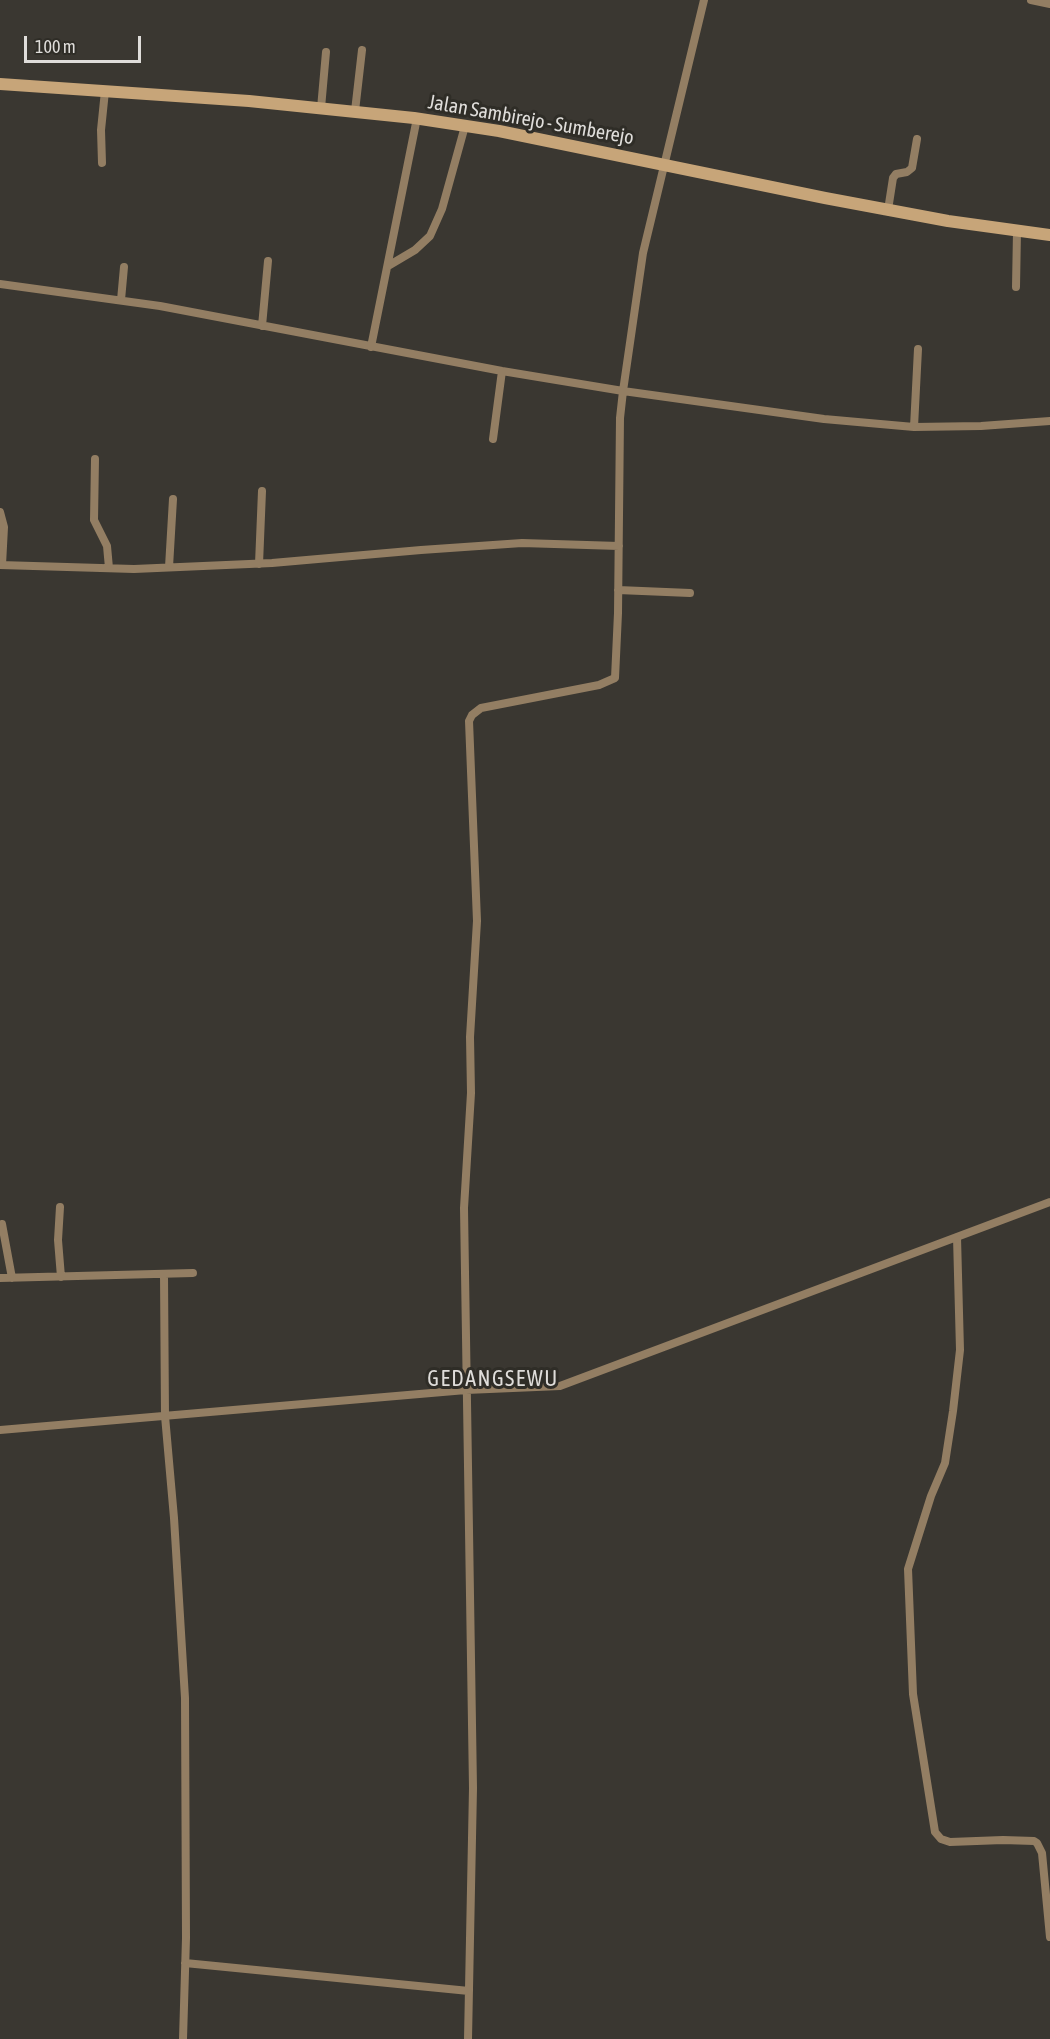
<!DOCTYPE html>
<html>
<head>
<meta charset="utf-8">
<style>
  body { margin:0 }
  #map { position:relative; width:1050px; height:2039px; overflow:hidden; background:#3a3731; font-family:"Asap Condensed",sans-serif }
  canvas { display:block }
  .scale { position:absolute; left:24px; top:36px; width:117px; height:27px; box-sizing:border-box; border:3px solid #dfddda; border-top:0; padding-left:8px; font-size:18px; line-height:21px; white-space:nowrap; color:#dfddda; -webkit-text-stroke:4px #2f2d27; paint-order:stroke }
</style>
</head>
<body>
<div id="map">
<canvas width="1050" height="2039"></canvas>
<div class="scale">100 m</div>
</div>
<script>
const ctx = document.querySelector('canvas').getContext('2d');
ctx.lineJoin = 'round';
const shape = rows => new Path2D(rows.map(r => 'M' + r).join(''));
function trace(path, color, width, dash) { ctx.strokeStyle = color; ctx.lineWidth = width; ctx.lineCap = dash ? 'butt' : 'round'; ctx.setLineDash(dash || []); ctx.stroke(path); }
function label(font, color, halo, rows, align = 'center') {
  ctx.font = font + ' "Asap Condensed",sans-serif'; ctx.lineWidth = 6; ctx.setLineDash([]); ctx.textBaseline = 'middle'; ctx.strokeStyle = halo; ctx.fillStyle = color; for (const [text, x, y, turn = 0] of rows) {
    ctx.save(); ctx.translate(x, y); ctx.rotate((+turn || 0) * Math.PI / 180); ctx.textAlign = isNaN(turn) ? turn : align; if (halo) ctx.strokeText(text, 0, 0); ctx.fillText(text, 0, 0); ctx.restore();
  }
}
trace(shape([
  [1031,0,1050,4],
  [321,108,326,52],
  [355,111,362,50],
  [102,163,101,130,105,91],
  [888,210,893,178,896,174,907,172,912,168,917,139],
  [388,266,415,250,430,236,442,209,465,126],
  [0,284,160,306,502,371,623,391,824,419,914,427,981,426,1050,421],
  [1016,287,1017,231],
  [121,300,124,267],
  [262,326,268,261],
  [371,347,417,118],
  [914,427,918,349],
  [493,439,502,371],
  [95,459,94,520,107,546,109,568],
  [0,512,4,527,2,565],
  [259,564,262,491],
  [0,565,134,569,272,563,421,550,522,543,619,546],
  [169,567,173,499],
  [618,590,690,593],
  [60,1207,58,1240,61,1277],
  [2,1224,12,1278],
  [957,1237,960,1350,953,1411,945,1463,931,1496,908,1569,913,1694,935,1832,941,1839,950,1842,1003,1840,1034,1841,1037,1843,1042,1853,1050,1937],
  [164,1275,165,1416,174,1518,185,1698,186,1938,183,2039],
  [0,1278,193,1273],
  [0,1430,466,1390,560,1386,1050,1202],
  [185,1963,469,1991],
  [468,2039,473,1788,464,1208,471,1093,470,1037,477,921,469,721,472,715,481,708,599,685,615,678,618,613,620,418,623,391,643,253,704,0]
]), '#937e63', 8);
trace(shape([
  [0,84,249,101,414,118,499,131,825,198,948,221,1050,235]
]), '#c7a579', 12);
label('20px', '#dfddda', '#2f2d27', [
  ["Jalan Sambirejo - Sumberejo",531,120,10]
]);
ctx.letterSpacing = '1.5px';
label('22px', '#dfddda', '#2f2d27', [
  ["GEDANGSEWU",493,1379]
]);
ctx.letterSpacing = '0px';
</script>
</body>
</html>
